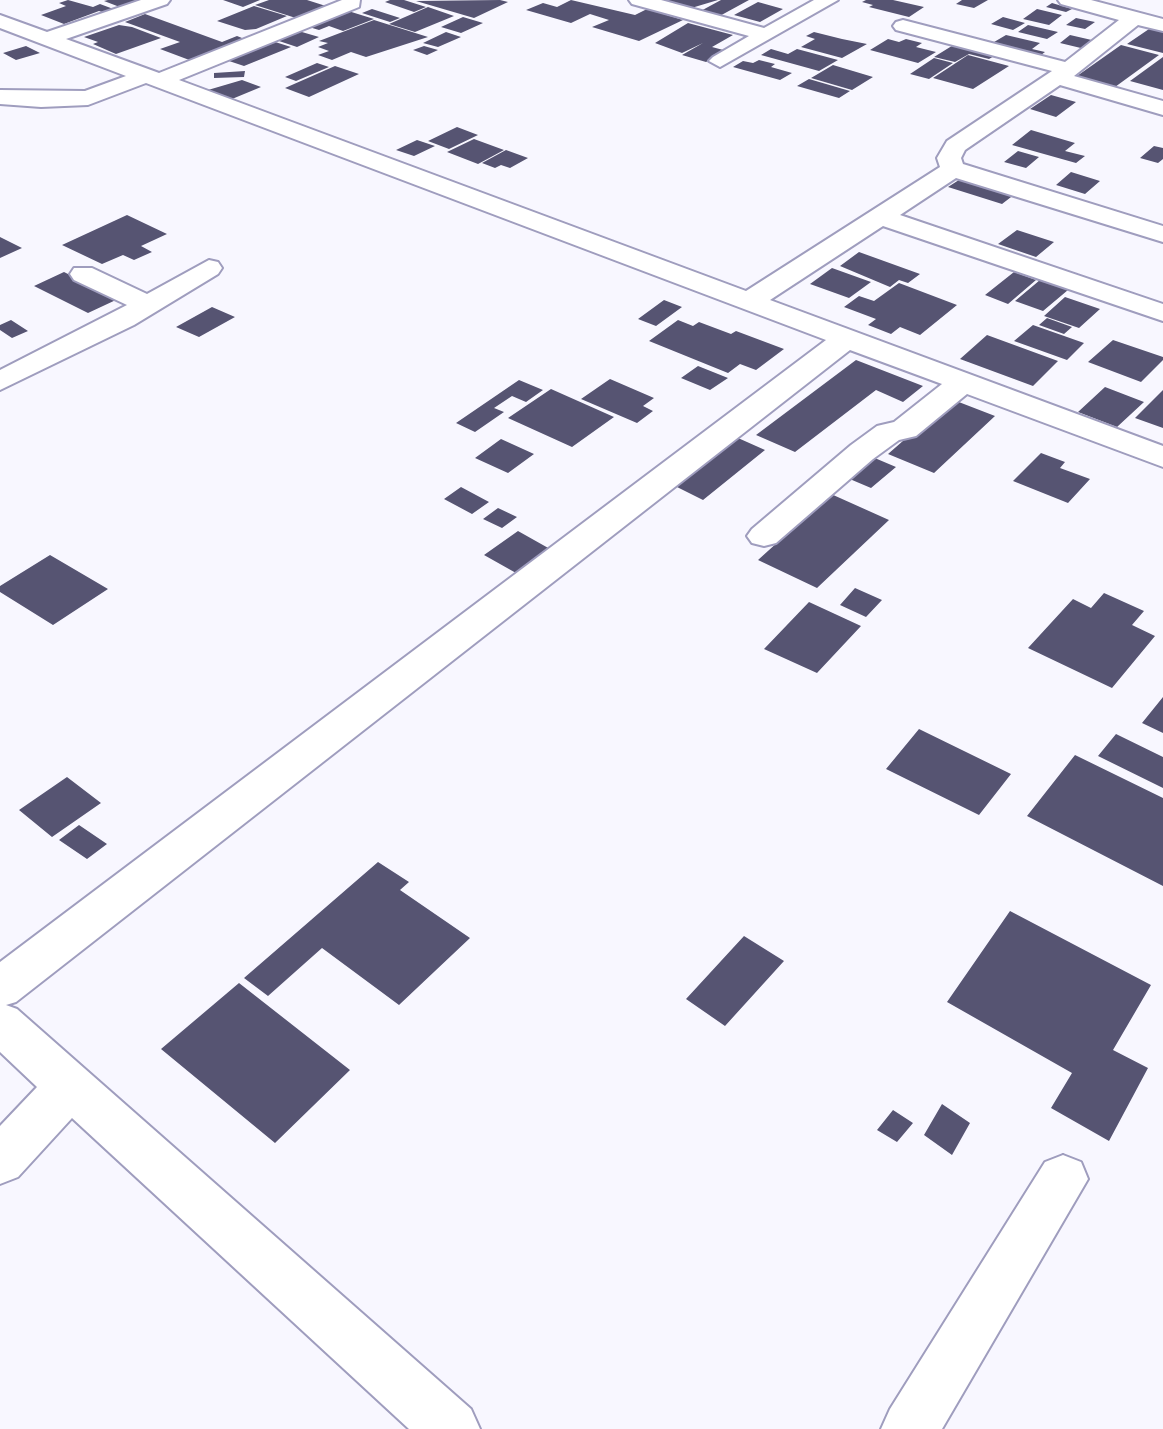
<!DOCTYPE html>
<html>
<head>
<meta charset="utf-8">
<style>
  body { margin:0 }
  canvas { display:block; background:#f8f7ff }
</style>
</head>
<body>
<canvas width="1163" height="1429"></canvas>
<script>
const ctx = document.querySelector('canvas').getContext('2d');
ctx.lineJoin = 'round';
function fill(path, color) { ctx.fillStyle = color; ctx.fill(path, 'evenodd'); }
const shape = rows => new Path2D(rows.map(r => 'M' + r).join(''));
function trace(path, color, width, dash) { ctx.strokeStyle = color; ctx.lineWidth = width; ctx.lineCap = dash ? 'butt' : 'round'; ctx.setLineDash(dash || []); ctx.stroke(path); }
fill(shape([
  [68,0,93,7,100,4,116,10,105,13,99,11,64,24,41,15,66,6,59,3],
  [108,0,136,0,143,2,125,9,104,1],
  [223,0,260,0,243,7],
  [269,0,307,0,329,7,299,19,255,5],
  [390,0,404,0,426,7,414,12,385,2],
  [500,0,508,2,474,18,416,1],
  [571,0,635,15,647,9,683,20,639,41,592,27,609,20,590,14,571,23,526,10,543,3,557,7],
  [669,0,718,0,688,9,664,3],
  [721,0,749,0,716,18,697,13],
  [866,0,893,0,924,7,909,17,869,7,873,5,862,2],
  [962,0,988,0,974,8,956,4],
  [758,2,783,9,760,22,734,15],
  [1052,3,1072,9,1066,12,1046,7],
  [254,6,287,16,256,29,245,30,217,21],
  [428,7,454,16,415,32,389,24],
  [372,9,400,18,390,22,362,13],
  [1037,9,1062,15,1049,25,1023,19],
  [345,10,374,19,343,31,329,26,319,30,309,27],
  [145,14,222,42,237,36,247,40,192,61,160,49,180,42,125,22],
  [463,17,483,23,461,33,441,27],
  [1003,17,1025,23,1013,30,991,24],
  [1076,18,1095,22,1085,29,1066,25],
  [374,20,428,37,366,57,351,52,332,60,318,55,329,51,318,47,328,43,319,41],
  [688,23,733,35,712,47,727,51,706,62,682,55,703,43,682,53,655,43],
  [119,25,132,27,161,38,116,54,93,44,98,42,84,37],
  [1028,25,1058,32,1047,39,1018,32],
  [1149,29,1163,32,1163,53,1127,44],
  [295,30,319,37,297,47,273,39],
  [446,32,461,37,438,47,423,43],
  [814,32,842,39,867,44,842,58,801,47,815,39,806,36],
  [1006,35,1040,43,1032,49,1045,52,1037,58,989,45],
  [1070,35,1096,41,1085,49,1060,43],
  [888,39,899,42,906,39,922,43,916,47,936,52,918,63,870,50],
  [272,41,291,47,244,66,226,60],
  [955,44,996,55,989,59,969,54,955,62,934,57],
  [1121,45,1159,55,1115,87,1077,76],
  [26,46,40,53,16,60,3,53],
  [424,46,438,50,427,55,413,50],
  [771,49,788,54,797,49,838,60,819,71,761,55],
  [968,55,1009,66,973,89,933,78],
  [1163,57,1163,90,1130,81],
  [934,58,953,63,929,79,910,74],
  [759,60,775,64,771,67,792,73,780,80,733,67,743,61,753,63],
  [317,63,329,67,296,81,285,77],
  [833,65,873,77,852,90,811,78],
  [335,66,359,74,309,97,285,88],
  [245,71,244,77,214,78,214,73],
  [809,79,850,91,839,98,797,86],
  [242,80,261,87,232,99,208,90],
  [1051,95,1076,102,1056,117,1030,109],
  [457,127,478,135,449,149,428,141],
  [1031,130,1075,143,1065,151,1085,156,1076,163,1012,145],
  [474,139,504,150,478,164,447,152],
  [417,140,435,146,414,156,396,150],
  [1154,146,1163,148,1163,159,1158,163,1140,158],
  [506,150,528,158,510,168,501,165,495,168,482,163],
  [1018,151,1039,157,1026,168,1004,162],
  [1071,172,1100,181,1085,194,1056,185],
  [962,178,1015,194,1002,204,948,187],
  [127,215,167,234,141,246,152,252,134,260,123,255,102,264,62,245],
  [1017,230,1054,242,1036,257,998,244],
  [0,237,22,248,0,258],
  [859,252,920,274,908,283,899,280,890,287,840,266],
  [832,268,871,282,849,298,810,284],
  [64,272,118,299,88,313,34,286],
  [1014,272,1036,280,1008,304,985,295],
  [1040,280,1068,290,1043,311,1015,301],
  [899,283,957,305,920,335,900,327,891,334,868,325,876,319,844,307,859,296,874,301],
  [1065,297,1100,309,1079,328,1044,316],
  [664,300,682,307,656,326,638,319],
  [212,307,235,317,199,337,176,327],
  [1047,318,1072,327,1064,334,1039,325],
  [11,320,28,331,12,338,0,330,0,325],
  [678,320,693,326,699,322,731,334,736,331,784,349,756,370,740,364,728,373,649,341],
  [1033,325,1084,343,1067,360,1014,341],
  [987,335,1058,361,1033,386,960,359],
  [1113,340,1163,357,1163,360,1141,382,1088,362],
  [856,360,923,386,903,402,876,390,795,452,756,435],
  [698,366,728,378,710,390,681,378],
  [610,379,654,398,643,406,653,411,637,423,581,399],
  [519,380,543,390,526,402,512,396,494,408,504,412,475,432,456,423],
  [1105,387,1144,402,1117,427,1078,412],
  [551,389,614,417,572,447,508,418],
  [1163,390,1163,428,1135,418],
  [951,399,995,416,934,473,888,454],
  [738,438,765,450,703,500,675,486],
  [501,439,534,454,508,473,475,458],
  [1041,453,1065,462,1060,468,1090,479,1068,503,1013,481],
  [870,456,896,467,871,488,845,477],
  [461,487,489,502,472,514,444,499],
  [831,494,889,520,817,588,758,560],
  [498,508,517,517,502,528,483,519],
  [518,531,550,549,516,573,484,555],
  [50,555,108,589,53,625,0,592,0,586],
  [855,588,882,600,866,617,840,605],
  [1104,593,1144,611,1132,625,1155,636,1112,688,1028,648,1073,599,1091,608],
  [809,602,861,626,817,673,764,649],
  [1163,697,1163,733,1142,723],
  [919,729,1011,774,979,815,886,769],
  [1116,734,1163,757,1163,788,1098,756],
  [1075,755,1163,798,1163,886,1027,816],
  [67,777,101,803,52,837,19,810],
  [79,825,107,844,87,859,59,840],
  [378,862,409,882,400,890,470,938,399,1005,322,948,268,996,244,978],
  [1010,911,1151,985,1113,1050,1148,1068,1109,1141,1051,1108,1072,1073,947,1002],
  [744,936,784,961,725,1026,686,999],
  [239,983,350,1070,275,1143,161,1049],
  [942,1104,970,1123,952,1155,924,1135],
  [893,1110,913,1123,897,1142,877,1130]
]), '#565472');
const minor = shape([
  [141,0,170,0,167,4,66,39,159,73,342,0,360,0,359,7,179,80,746,291,940,167,937,158,947,141,1052,71,896,30,893,26,896,22,903,20,1065,62,1119,20,1061,4,1058,0,1091,0,1163,19,1163,31,1138,25,1074,76,1163,101,1163,115,1060,85,965,150,961,158,963,164,1163,226,1163,242,956,178,900,215,1163,304,1163,321,883,226,770,300,1163,446,1163,467,967,394,916,436,899,440,873,459,776,543,764,546,752,543,747,536,752,529,851,445,877,426,894,422,942,384,850,350,16,1002,6,1005,17,1009,471,1409,480,1429,409,1429,72,1118,18,1177,0,1184,0,1126,37,1087,0,1052,0,962,826,340,146,83,88,105,41,107,0,104,0,90,85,91,126,76,0,28,0,15,47,32,141,0],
  [629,0,661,0,764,28,814,0,838,0,720,67,709,61,713,57,749,36,632,4,629,0],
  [209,260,218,262,222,268,218,274,134,325,0,390,0,370,127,305,74,280,70,274,74,268,92,268,147,294,209,260],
  [1063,1155,1081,1162,1088,1179,942,1429,881,1429,890,1409,1045,1162,1063,1155]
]);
trace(minor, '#9f9dbe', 4);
fill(minor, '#fff');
</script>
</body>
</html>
